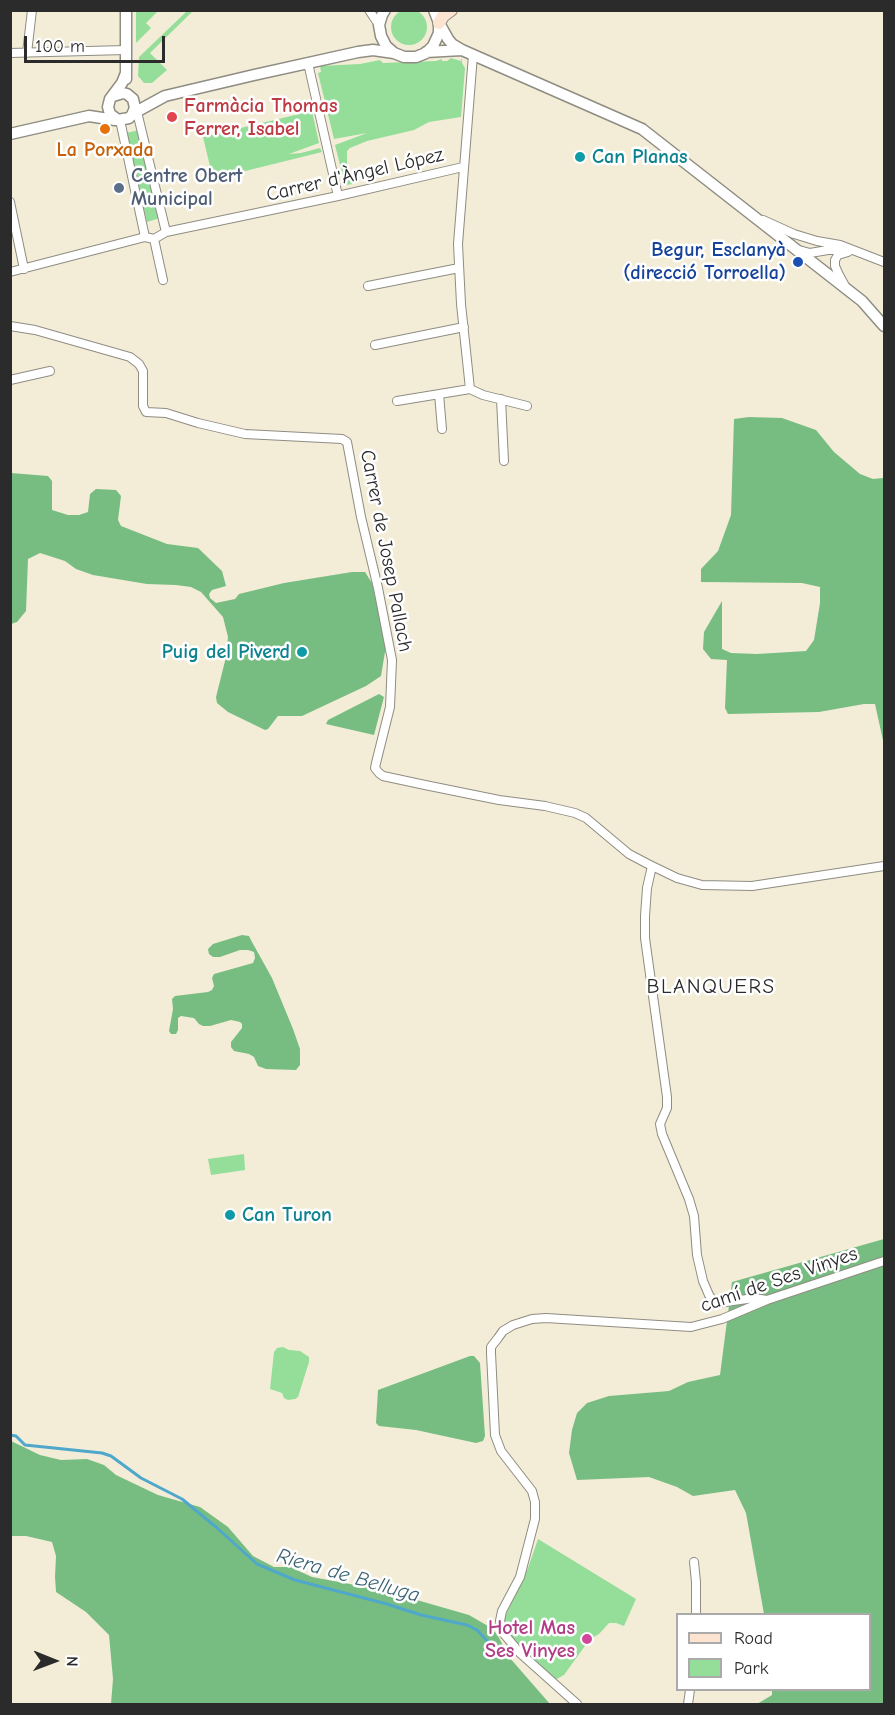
<!DOCTYPE html>
<html>
<head>
<meta charset="utf-8">
<style>
  body { margin:0 }
  #map { position:relative; width:895px; height:1715px; overflow:hidden; background:#f3edd8; font-family:"Comic Neue",sans-serif }
  canvas { display:block }
  .frame { position:absolute; inset:0; border:12px solid #2b2b2b; pointer-events:none }
  .legend { position:absolute; left:676px; top:1613px; width:195px; height:78px; box-sizing:border-box; background:#fff; border:2px solid #aaa; margin:0; padding:8px 10px; list-style:none; font-size:18px; color:#2b2b2b }
  .legend li { display:flex; align-items:center; gap:12px; height:30px }
  .legend b { width:30px; border:2px solid #aaa }
  .north { position:absolute; left:24px; top:1631px; width:60px; height:60px; -webkit-text-stroke:4px #fff; paint-order:stroke; rotate:91deg; font-size:16px; font-weight:700; line-height:24px; text-align:center; color:#2b2b2b }
  .north::after { content:''; display:block; margin:auto; width:21px; height:27px; background:#2b2b2b; clip-path:polygon(50% 0,100% 100%,50% 72%,0 100%) }
  .scale { position:absolute; left:24px; top:36px; width:141px; height:27px; box-sizing:border-box; border:3px solid #2b2b2b; border-top:0; padding-left:8px; font-size:18px; line-height:21px; white-space:nowrap; color:#2b2b2b; -webkit-text-stroke:4px #fff; paint-order:stroke }
</style>
</head>
<body>
<div id="map">
<canvas width="895" height="1715"></canvas>
<div class="frame"></div>
<ul class="legend">
<li><b style="height:8px;background:#fde4d1"></b>Road</li>
<li><b style="height:16px;background:#94de99"></b>Park</li>
</ul>
<div class="north">N</div>
<div class="scale">100 m</div>
</div>
<script>
const ctx = document.querySelector('canvas').getContext('2d');
ctx.lineJoin = 'round';
function fill(path, color) { ctx.fillStyle = color; ctx.fill(path, 'evenodd'); }
const shape = rows => new Path2D(rows.map(r => 'M' + r).join(''));
function trace(path, color, width, dash) { ctx.strokeStyle = color; ctx.lineWidth = width; ctx.lineCap = dash ? 'butt' : 'round'; ctx.setLineDash(dash || []); ctx.stroke(path); }
function label(font, color, halo, rows, align = 'center') {
  ctx.font = font + ' "Comic Neue",sans-serif'; ctx.lineWidth = 5; ctx.setLineDash([]); ctx.textBaseline = 'middle'; ctx.strokeStyle = halo; ctx.fillStyle = color; for (const [text, x, y, turn = 0] of rows) {
    ctx.save(); ctx.translate(x, y); ctx.rotate((+turn || 0) * Math.PI / 180); ctx.textAlign = isNaN(turn) ? turn : align; if (halo) ctx.strokeText(text, 0, 0); ctx.fillText(text, 0, 0); ctx.restore();
  }
}
fill(shape([
  '391 27a18 18 0 1 1 36 0a18 18 0 1 1-36 0Z',
  [136,11,158,11,146,23,151,28,136,43],
  [187,11,192,12,150,53,167,70,152,83,144,83,138,76,139,57],
  [462,57,462,63,465,68,461,117,429,122,414,130,367,141,350,148,347,151,347,163,353,184,345,185,335,145,367,133,334,139,318,73,321,72,320,66,360,64,380,60,383,63,436,61,442,59,442,61,447,61,451,58,461,61],
  [312,111,319,143,289,154,301,153,320,148,322,152,213,179,203,137],
  [139,130,160,218,147,222,126,133],
  [244,1154,245,1170,211,1175,208,1159],
  [283,1347,289,1350,300,1351,309,1357,309,1362,298,1397,295,1399,288,1400,284,1398,282,1393,270,1389,274,1352,277,1348],
  [538,1539,636,1599,624,1626,616,1623,609,1623,599,1634,590,1639,564,1675,555,1680,522,1650,508,1633,503,1621,528,1568]
]), '#94de99');
fill(shape([
  [749,417,782,418,816,430,834,452,860,474,873,479,883,478,884,476,884,745,875,704,864,704,819,712,728,714,725,708,727,660,711,659,703,649,704,632,722,601,722,649,731,653,757,654,806,651,814,640,820,603,820,587,802,583,701,582,701,569,718,551,731,515,734,419],
  [11,473,48,476,52,481,52,510,68,515,79,515,88,512,90,494,96,489,116,490,121,496,118,520,121,526,167,544,198,548,222,571,226,586,212,590,209,594,210,598,216,603,235,599,239,594,284,583,352,572,365,572,372,583,385,643,385,652,381,676,366,686,302,716,278,716,268,729,265,730,228,712,217,703,216,697,225,661,228,637,223,617,201,592,191,587,176,585,147,584,93,575,76,569,65,561,40,553,28,559,26,611,17,622,11,624],
  [379,694,384,697,374,735,326,724,328,720],
  [242,935,249,936,252,942,272,978,293,1029,300,1049,300,1065,296,1070,266,1069,258,1066,254,1057,249,1054,234,1051,231,1047,231,1042,242,1028,242,1024,240,1022,231,1020,210,1026,203,1026,199,1024,194,1018,181,1016,178,1018,178,1030,176,1034,171,1034,169,1031,173,1009,172,999,175,996,208,992,212,990,214,986,212,978,214,974,253,963,255,958,254,952,248,950,240,950,220,957,213,957,209,954,208,949,213,944],
  [884,1239,884,1704,757,1704,772,1695,772,1690,870,1690,870,1614,764,1614,746,1513,735,1490,693,1496,677,1487,649,1477,577,1480,569,1453,572,1430,577,1413,587,1403,609,1396,669,1391,688,1382,720,1375,732,1282],
  [470,1356,474,1356,480,1363,485,1436,483,1441,476,1443,416,1430,379,1426,376,1423,378,1390],
  [11,1441,40,1455,61,1460,87,1459,104,1465,116,1475,158,1495,200,1507,228,1527,253,1556,274,1567,290,1567,312,1577,382,1590,469,1615,488,1626,497,1634,509,1657,550,1704,111,1704,113,1679,109,1635,86,1612,56,1592,55,1577,56,1556,52,1542,26,1536,11,1536]
]), '#77bd81');
trace(shape([
  [10,1435,16,1436,25,1445,102,1453,111,1456,141,1478,182,1499,216,1527,257,1564,295,1580,387,1604,421,1615,467,1625,477,1630,492,1646]
]), '#4fa8cc', 3);
const minor = shape([
  [369,10,379,25],
  [10,53,126,50],
  [27,53,32,10],
  [473,55,458,244,461,304,470,389,483,395,527,406],
  [308,63,338,196],
  [132,115,138,116,166,232],
  [120,120,145,237],
  [10,202,24,269],
  [763,220,794,234,817,241,840,245,884,262],
  [154,239,163,280],
  [799,250,810,253,828,250,845,250],
  [10,272,145,237,154,239,166,232,338,196,463,167],
  [368,286,459,268],
  [845,286,839,275,835,266,835,260,838,255,848,252],
  [10,326,35,330,130,357,139,364,143,371,143,406,146,412,166,413,198,423,245,434,342,439,347,442,361,517,378,588,392,660,390,707,376,763,375,768,379,773,383,776,425,785,499,800,545,806,575,813,586,818,629,854,648,864,677,878,702,885,752,886,884,866],
  [375,345,464,327],
  [10,380,50,371],
  [439,394,442,429],
  [501,399,504,461],
  [397,401,470,389],
  [652,866,647,888,645,916,645,938,667,1097,667,1108,660,1124,662,1134,689,1199,694,1216,697,1255,703,1281,709,1295,714,1302,719,1303,754,1298,767,1300],
  [694,1562,696,1582,696,1614],
  [577,1704,520,1653,504,1634,500,1621,502,1611,520,1577,535,1519,535,1502,532,1491,501,1451,495,1435,491,1353,491,1347,498,1338,503,1331,513,1325,532,1319,546,1318,691,1327,722,1319,767,1300,884,1261],
  [688,1704,690,1690]
]);
const tertiary = shape([
  [126,10,126,79],
  [385,10,382,15,379,25,381,36,386,46,394,53,404,57,416,57,426,53,433,46,439,33,439,23,434,10],
  [439,23,448,39,452,44,462,50,642,129,862,301,884,326],
  [426,52,462,50],
  [113,96,123,93,127,94,133,99,135,108,132,115,129,118,118,120,110,114,108,107,110,99,122,83,126,73],
  [134,113,165,96,254,75,358,52,373,50,394,53],
  [10,134,89,116,115,120]
]);
const secondary = shape([
  [439,23,443,16,451,10]
]);
trace(minor, '#8f8c82', 10);
trace(tertiary, '#8f8c82', 13);
trace(secondary, '#8f8c82', 14);
trace(minor, '#fff', 8);
trace(tertiary, '#fff', 10);
trace(secondary, '#fde4d1', 12);
for (const [x, y, r, color] of [
  [172,117,6,"#e0444e"],
  [105,129,6,"#e8710a"],
  [580,157,6,"#0f9aa8"],
  [119,188,6,"#5c6f8a"],
  [798,262,6,"#1a4fb4"],
  [302,652,6,"#0f9aa8"],
  [230,1215,6,"#0f9aa8"],
  [587,1639,6,"#d1479c"]
]) { const dot = new Path2D(); dot.arc(x, y, r, 0, 2 * Math.PI); ctx.fillStyle = color; ctx.fill(dot); trace(dot, '#fff', 2); }
label('bold 20px', '#be3a42', '#fff', [
  ["Farmàcia Thomas",184,106],
  ["Ferrer, Isabel",184,129]
], 'left');
label('bold 20px', '#c56008', '#fff', [
  ["La Porxada",105,150]
]);
label('bold 20px', '#0d838f', '#fff', [
  ["Can Planas",592,157],
  ["Puig del Piverd",290,652,"right"],
  ["Can Turon",242,1215]
], 'left');
label('20px', '#2b2b2b', '#fff', [
  ["Carrer d'Àngel López",355,175,-13],
  ["Carrer de Josep Pallach",386,551,79],
  ["camí de Ses Vinyes",779,1280,-19]
]);
label('bold 20px', '#4e5e75', '#fff', [
  ["Centre Obert",131,176],
  ["Municipal",131,199]
], 'left');
label('bold 20px', '#164399', '#fff', [
  ["Begur, Esclanyà",786,250],
  ["(direcció Torroella)",786,273]
], 'right');
label('bold 20px', '#b23c85', '#fff', [
  ["Hotel Mas",575,1628],
  ["Ses Vinyes",575,1651]
], 'right');
ctx.letterSpacing = '1.5px';
label('21px', '#2b2b2b', '#fff', [
  ["BLANQUERS",711,987]
]);
ctx.letterSpacing = '0px';
label('italic 21px', '#3b6373', '#fff', [
  ["Riera de Belluga",348,1576,16]
]);
</script>
</body>
</html>
